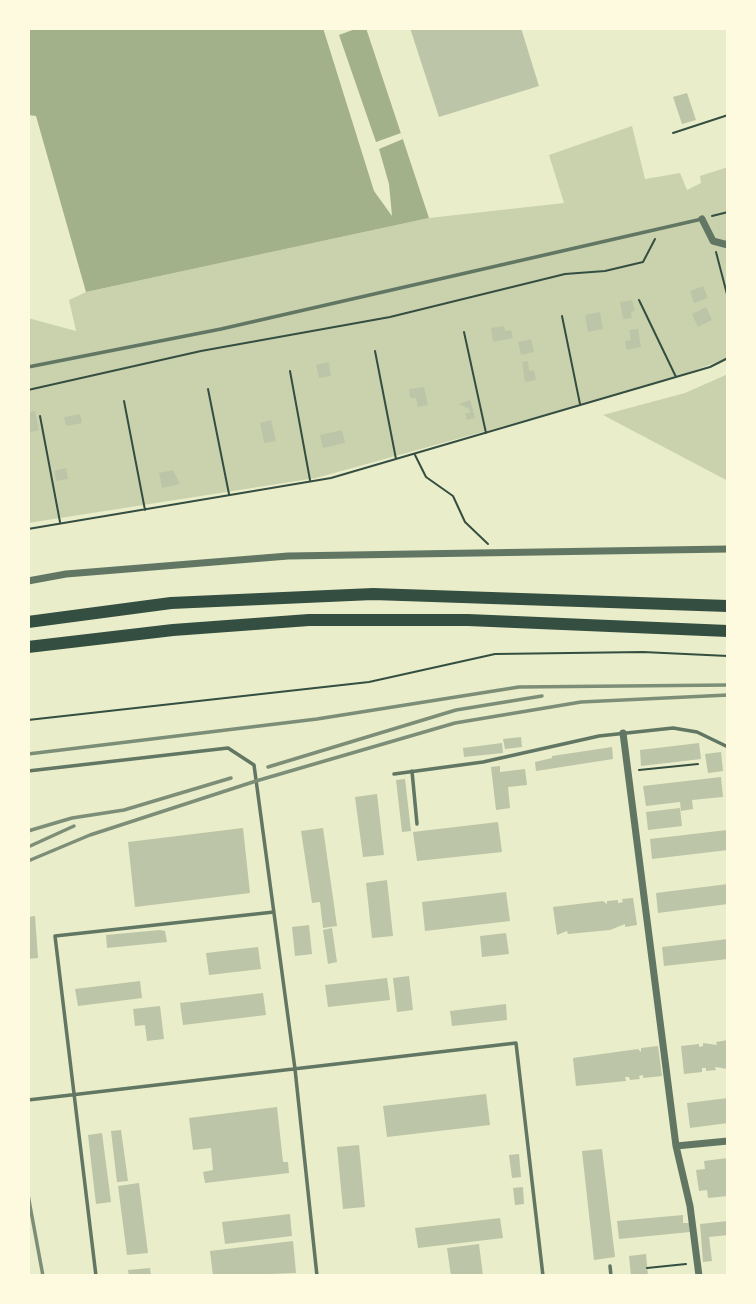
<!DOCTYPE html>
<html>
<head>
<meta charset="utf-8">
<style>
  body { margin:0 }
  #map { position:relative; width:756px; height:1304px; overflow:hidden; background:#e9edc9; font-family:"PT Serif",serif }
  canvas { display:block }
  .frame { position:absolute; inset:0; border:30px solid #fefae0; pointer-events:none }
</style>
</head>
<body>
<div id="map">
<canvas width="756" height="1304"></canvas>
<div class="frame"></div>
</div>
<script>
const ctx = document.querySelector('canvas').getContext('2d');
ctx.lineJoin = 'round';
function fill(path, color) { ctx.fillStyle = color; ctx.fill(path, 'evenodd'); }
const shape = rows => new Path2D(rows.map(r => 'M' + r).join(''));
function trace(path, color, width, dash) { ctx.strokeStyle = color; ctx.lineWidth = width; ctx.lineCap = dash ? 'butt' : 'round'; ctx.setLineDash(dash || []); ctx.stroke(path); }
fill(shape([
  [632,126,645,179,680,173,687,190,701,183,700,176,728,167,728,358,663,382,316,478,28,523,28,318,76,331,69,300,86,292,429,218,564,203,549,155],
  [728,374,728,481,603,415,685,393]
]), '#cad2ad');
fill(shape([
  [28,28,366,28,429,218,86,292,36,116,28,115]
]), '#a3b18a');
fill(shape([
  [323,28,358,28,339,35,376,142,401,133,403,139,379,149,389,184,392,216,374,191]
]), '#e9edc9');
fill(shape([
  [410,28,521,28,539,86,439,117],
  [687,93,696,120,682,124,673,97],
  [703,286,708,298,694,303,690,291],
  [632,300,635,311,631,312,632,318,623,319,620,302],
  [706,307,712,320,698,327,692,314],
  [600,312,603,329,588,332,585,315],
  [504,326,505,331,511,330,513,338,493,342,491,328],
  [638,329,641,347,627,350,625,341,631,340,629,330],
  [531,339,534,352,521,355,518,342],
  [528,361,529,371,534,370,536,380,525,382,522,362],
  [329,362,331,376,319,378,316,365],
  [424,387,428,405,418,407,416,398,410,398,409,389],
  [470,400,475,418,467,420,465,413,470,413,469,409,459,404],
  [35,411,39,430,28,433,28,412],
  [80,414,82,423,66,426,64,417],
  [271,420,276,441,264,443,260,423],
  [342,430,345,443,323,448,320,435],
  [66,468,68,479,56,481,54,471],
  [173,470,180,484,162,488,159,473],
  [521,737,522,747,505,749,503,739],
  [502,743,503,753,464,757,463,748],
  [699,743,701,759,641,766,640,750],
  [612,747,613,759,536,771,535,762,552,758,552,756],
  [721,752,723,771,708,773,705,754],
  [500,766,500,772,525,769,527,785,508,787,510,808,496,810,491,767],
  [721,777,723,797,692,800,693,809,681,811,680,802,646,806,643,786],
  [405,779,411,831,402,832,396,780],
  [377,794,384,855,363,857,355,797],
  [680,808,682,826,648,830,646,812],
  [498,822,502,852,417,861,413,832],
  [243,828,250,893,135,907,128,842],
  [323,828,337,926,323,928,320,902,312,903,301,831],
  [727,830,728,850,652,859,650,839],
  [387,880,393,936,372,938,366,883],
  [728,884,728,904,658,913,656,893],
  [506,892,510,921,425,931,422,902],
  [633,898,637,925,625,927,625,924,610,930,568,934,567,931,557,935,553,907,603,901,607,904,607,901,618,900,618,903,623,902,622,899],
  [35,916,38,958,28,959,28,917],
  [309,925,312,954,295,956,292,927],
  [332,928,337,962,328,964,323,930],
  [160,930,165,931,167,942,107,948,106,935],
  [506,933,509,954,482,957,480,936],
  [728,939,728,959,664,966,662,947],
  [258,947,261,969,209,975,206,953],
  [409,976,413,1010,397,1012,393,978],
  [387,978,390,1000,328,1007,325,985],
  [140,981,142,998,78,1006,75,989],
  [263,993,266,1015,183,1025,180,1003],
  [506,1004,507,1020,452,1026,450,1011],
  [160,1006,164,1039,147,1041,145,1025,135,1026,133,1009],
  [728,1040,728,1069,715,1067,716,1070,706,1071,706,1068,702,1068,702,1072,684,1074,681,1046,699,1044,699,1047,703,1046,703,1043,717,1045,716,1042],
  [658,1046,662,1076,643,1078,643,1075,639,1076,640,1079,630,1080,629,1077,625,1077,626,1081,576,1086,573,1058,638,1049,641,1052,641,1048],
  [486,1094,490,1125,387,1137,383,1106],
  [728,1098,728,1123,690,1128,687,1103],
  [277,1107,283,1162,288,1162,289,1173,205,1183,203,1172,213,1170,211,1148,193,1150,189,1118],
  [121,1130,128,1181,117,1182,111,1131],
  [102,1133,111,1202,96,1204,88,1135],
  [359,1145,365,1207,343,1209,337,1147],
  [602,1149,615,1257,594,1260,582,1151],
  [519,1154,521,1177,512,1178,509,1155],
  [728,1158,728,1196,708,1198,707,1190,699,1191,696,1170,705,1169,704,1161],
  [139,1183,148,1253,127,1255,118,1186],
  [523,1187,524,1204,515,1205,513,1188],
  [290,1214,292,1236,225,1244,222,1222],
  [683,1215,683,1223,689,1223,690,1232,619,1239,617,1221],
  [500,1218,503,1238,418,1248,415,1228],
  [728,1221,728,1235,709,1237,712,1261,703,1262,700,1224],
  [293,1241,296,1273,213,1276,210,1251],
  [479,1244,483,1276,451,1276,447,1248],
  [646,1254,648,1276,631,1276,629,1256],
  [150,1268,151,1276,129,1276,128,1270]
]), '#bcc5a7');
trace(shape([
  [673,133,728,115],
  [712,216,728,212],
  [716,252,728,298],
  [639,300,676,377],
  [562,316,580,404],
  [464,332,486,433],
  [375,351,396,459],
  [290,371,310,480],
  [208,389,229,494],
  [28,390,201,351,390,317,565,274,605,271,643,262,655,239],
  [124,401,145,510],
  [40,416,60,522],
  [415,455,426,477,453,496,465,522,488,544],
  [28,529,331,478,710,367,728,358],
  [28,720,369,682,495,654,643,652,728,656],
  [639,770,698,764],
  [647,1268,686,1264]
]), '#344e41', 2);
trace(shape([
  [28,367,221,329,702,219],
  [28,771,228,748,254,765,295,1069,317,1276],
  [412,771,417,824],
  [394,774,483,762,599,736,673,728,697,732,728,747],
  [28,1100,516,1043,543,1276],
  [610,1266,611,1276],
  [96,1276,55,936,274,912]
]), '#617663', 3.5);
trace(shape([
  [702,219,713,241,728,245],
  [28,581,66,574,288,556,728,549],
  [623,733,676,1146,728,1141],
  [676,1146,690,1206,699,1276]
]), '#617663', 7);
trace(shape([
  [28,622,171,603,373,594,728,606],
  [28,647,173,630,309,620,468,620,728,631]
]), '#344e41', 12);
trace(shape([
  [28,754,317,719,519,687,728,685],
  [268,767,456,710,542,696],
  [28,831,72,818,124,810,231,778],
  [28,847,74,826],
  [28,861,90,835,256,781,455,723,581,702,728,695],
  [28,1195,43,1276]
]), '#7c8e77', 3.5);
</script>
</body>
</html>
